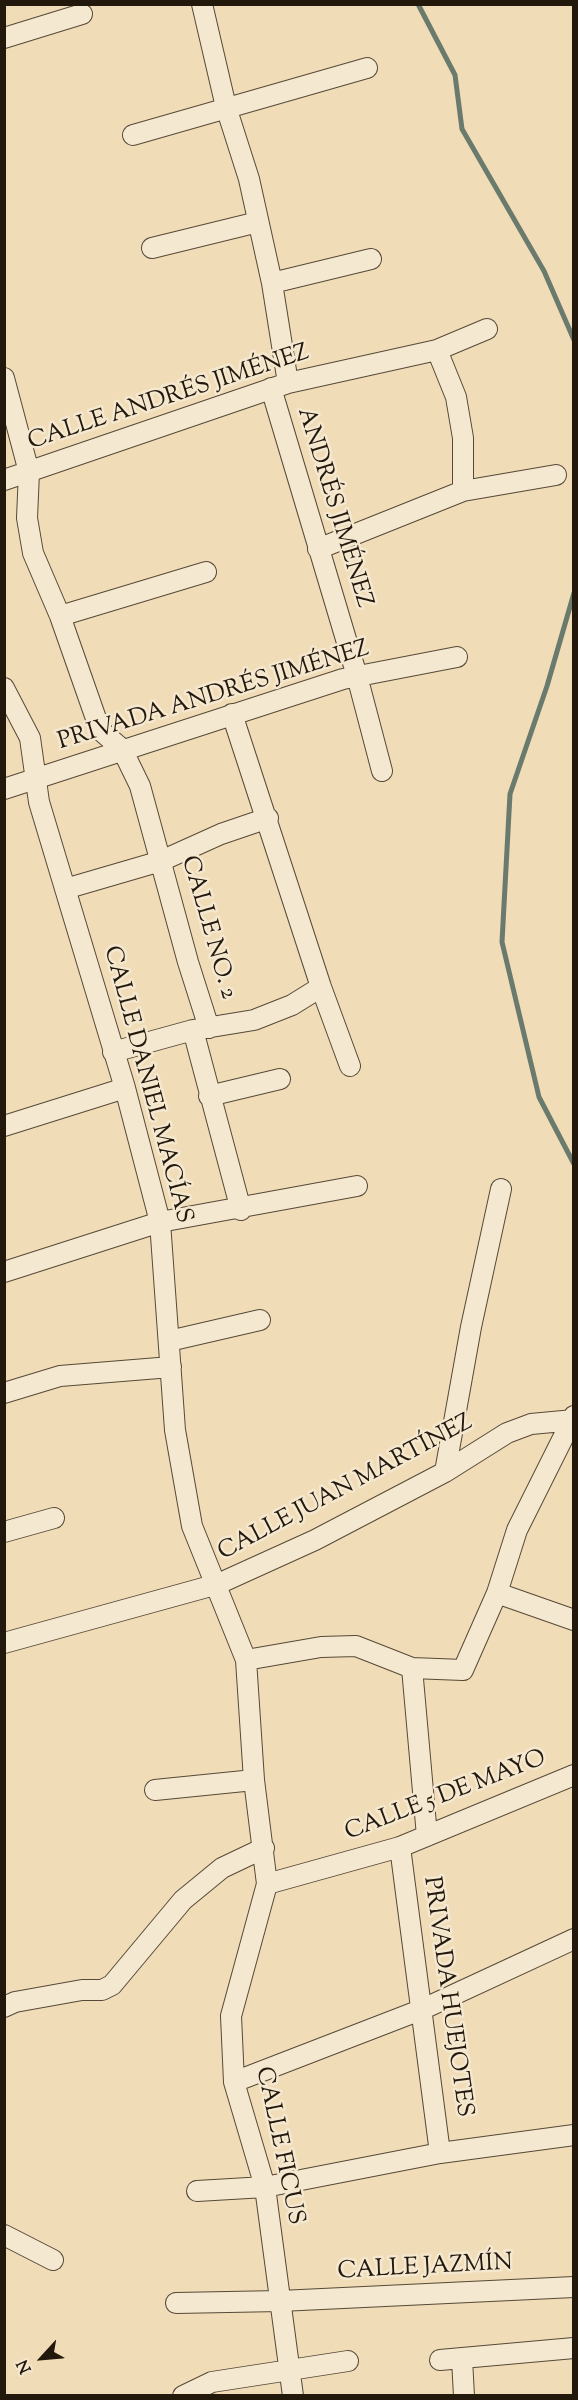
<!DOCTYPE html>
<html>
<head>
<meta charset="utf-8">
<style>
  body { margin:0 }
  #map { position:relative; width:578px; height:2400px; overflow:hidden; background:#f0dcb7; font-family:"Sorts Mill Goudy",serif }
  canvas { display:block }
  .frame { position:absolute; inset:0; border:6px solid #23180c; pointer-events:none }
  .north { position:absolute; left:12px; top:2328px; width:60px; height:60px; -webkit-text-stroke:4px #f5e8d0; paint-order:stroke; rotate:244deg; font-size:16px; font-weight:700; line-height:24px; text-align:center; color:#23180c }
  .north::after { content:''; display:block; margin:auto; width:21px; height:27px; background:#23180c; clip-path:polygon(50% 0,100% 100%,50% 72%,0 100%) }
</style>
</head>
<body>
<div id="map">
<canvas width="578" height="2400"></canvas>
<div class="frame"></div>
<div class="north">N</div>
</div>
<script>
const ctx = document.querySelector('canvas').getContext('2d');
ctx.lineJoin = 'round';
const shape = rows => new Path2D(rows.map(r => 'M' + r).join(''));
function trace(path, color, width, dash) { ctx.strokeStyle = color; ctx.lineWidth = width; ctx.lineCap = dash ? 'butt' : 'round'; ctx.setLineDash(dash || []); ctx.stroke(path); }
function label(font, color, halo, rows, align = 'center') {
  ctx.font = font + ' "Sorts Mill Goudy",serif'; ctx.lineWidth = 5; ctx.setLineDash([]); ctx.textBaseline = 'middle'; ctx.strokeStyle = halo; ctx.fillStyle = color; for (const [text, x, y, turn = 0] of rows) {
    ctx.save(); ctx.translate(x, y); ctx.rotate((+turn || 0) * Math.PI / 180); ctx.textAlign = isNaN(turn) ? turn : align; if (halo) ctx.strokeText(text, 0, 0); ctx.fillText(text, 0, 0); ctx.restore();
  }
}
trace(shape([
  [418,4,455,75,462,129,544,271,574,340],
  [574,593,547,686,510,794,502,942,539,1097,574,1164]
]), '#6a7a6d', 5);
const street = shape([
  [202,4,226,107,249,179,272,283,288,383],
  [4,38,82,14],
  [133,135,367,68],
  [152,248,258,222],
  [272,283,371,259],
  [437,350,456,397,463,438,463,491],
  [4,378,29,472,27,518,33,553,60,616,100,730,122,749,140,786,188,962,209,1028],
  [271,388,357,676,382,771],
  [4,480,288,383,437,350,487,329],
  [318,549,463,491,556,475],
  [60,616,206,572],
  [4,688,30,738,39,802,125,1088,160,1222,175,1430,192,1526,246,1660,254,1780,267,1884,231,2016,234,2082,265,2187,293,2396],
  [232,714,321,987,350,1066],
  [4,789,343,679,457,657],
  [65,889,161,861,221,834,268,818],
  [193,1030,241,1210],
  [113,1052,193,1030,254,1020,292,1005,321,987],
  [209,1096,280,1079],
  [4,1126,125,1088],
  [4,1272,160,1222,357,1186],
  [169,1341,260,1320],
  [4,1393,60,1376,171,1367],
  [445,1472,471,1327,501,1189],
  [4,1532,54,1518],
  [497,1593,574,1620],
  [4,1643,218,1584,315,1540,445,1472,507,1433,531,1424,574,1420],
  [246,1660,321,1647,356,1646,412,1668,463,1670,497,1593,517,1530,574,1416],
  [412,1668,427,1836],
  [155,1790,254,1780],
  [400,1847,440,2153],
  [267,1884,400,1847,574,1775],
  [4,2007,15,2002,82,1990,102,1990,112,1985,183,1900,222,1868,264,1848],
  [234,2082,423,2009,574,1939],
  [197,2191,265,2187,440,2153,574,2135],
  [4,2235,53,2260],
  [176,2303,280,2301,574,2287],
  [462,2359,464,2396],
  [440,2360,574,2348],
  [183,2396,212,2382,348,2361]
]);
trace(street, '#564937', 22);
trace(street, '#f5e8d0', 20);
label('24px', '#23180c', '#f5e8d0', [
  ["CALLE ANDRÉS JIMÉNEZ",169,399,-18],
  ["ANDRÉS JIMÉNEZ",333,508,73],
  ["PRIVADA ANDRÉS JIMÉNEZ",214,697,-17],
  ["CALLE NO. 2",207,928,74],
  ["CALLE DANIEL MACÍAS",146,1085,75],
  ["CALLE JUAN MARTÍNEZ",346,1489,-28],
  ["CALLE 5 DE MAYO",446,1797,-21],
  ["PRIVADA HUEJOTES",446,1997,82],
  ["CALLE FICUS",278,2146,78],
  ["CALLE JAZMÍN",425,2269,-3]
]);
</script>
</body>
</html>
